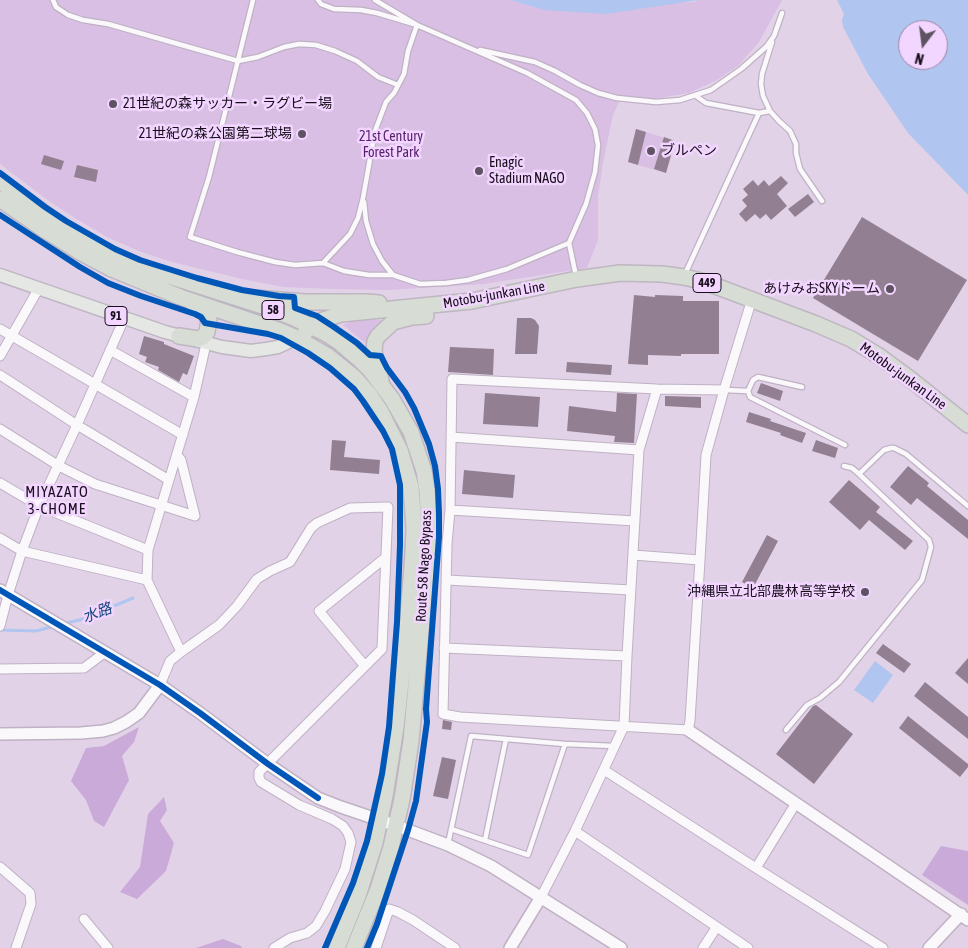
<!DOCTYPE html>
<html>
<head>
<meta charset="utf-8">
<style>
  body { margin:0 }
  #map { position:relative; width:968px; height:948px; overflow:hidden; background:#e2d2e8; font-family:"Asap Condensed",sans-serif }
  canvas { display:block }
  .north { position:absolute; left:898px; top:20px; width:50px; height:50px; box-sizing:border-box; background:#f2d6ff; border:1px solid #9b86a4; border-radius:50%; rotate:195deg; font-size:14px; font-weight:700; line-height:20px; text-align:center; color:#180e1c }
  .north::after { content:''; display:block; margin:auto; width:18px; height:22px; background:#5f5363; clip-path:polygon(50% 0,100% 100%,50% 72%,0 100%) }
</style>
</head>
<body>
<div id="map">
<canvas width="968" height="948"></canvas>
<div class="north">N</div>
</div>
<script>
const ctx = document.querySelector('canvas').getContext('2d');
ctx.lineJoin = 'round';
function fill(path, color) { ctx.fillStyle = color; ctx.fill(path, 'evenodd'); }
const shape = rows => new Path2D(rows.map(r => 'M' + r).join(''));
function trace(path, color, width, dash) { ctx.strokeStyle = color; ctx.lineWidth = width; ctx.lineCap = dash ? 'butt' : 'round'; ctx.setLineDash(dash || []); ctx.stroke(path); }
function label(font, color, halo, rows, align = 'center') {
  ctx.font = font + ' "Asap Condensed","Noto Sans JP",sans-serif'; ctx.lineWidth = 5; ctx.setLineDash([]); ctx.textBaseline = 'middle'; ctx.strokeStyle = halo; ctx.fillStyle = color; for (const [text, x, y, turn = 0] of rows) {
    ctx.save(); ctx.translate(x, y); ctx.rotate((+turn || 0) * Math.PI / 180); ctx.textAlign = isNaN(turn) ? turn : align; if (halo) ctx.strokeText(text, 0, 0); ctx.fillText(text, 0, 0); ctx.restore();
  }
}
fill(shape([
  [0,0,510,0,544,10,694,2,699,0,782,0,759,42,739,65,717,80,689,93,647,100,621,98,613,115,603,163,598,196,598,240,587,268,484,284,389,290,331,289,283,287,242,279,168,261,139,251,107,237,75,218,49,201,0,164],
  [636,129,675,141,666,173,628,162],
  [366,320,386,320,370,347,343,325,352,321]
]), '#d8bfe3');
fill(shape([
  [139,727,134,742,122,756,129,780,104,827,94,821,86,800,71,781,86,748,104,746],
  [164,797,167,810,160,821,174,843,166,871,137,899,120,892,140,867,148,814],
  [941,846,968,851,968,905,922,875],
  [223,939,241,946,242,948,196,948]
]), '#caaad8');
fill(shape([
  [510,0,699,0,606,14,544,10],
  [837,0,968,0,968,195,908,133,868,74,843,27,842,20,844,14],
  [908,30,938,30,938,60,908,60],
  [875,661,893,675,873,703,854,690]
]), '#b0c5f0');
trace(shape([
  [63,624,83,619,133,598],
  [0,630,36,631,55,626]
]), '#b0c5f0', 3);
fill(shape([
  [636,129,646,132,638,165,628,162],
  [664,137,675,141,666,173,654,169],
  [44,155,64,161,61,170,41,164],
  [77,165,98,170,96,182,74,177],
  [781,176,788,183,777,194,787,206,771,220,766,214,760,219,755,214,746,222,739,214,747,206,742,200,748,195,743,189,753,180,758,186,764,180,769,186],
  [808,194,814,202,795,217,788,209],
  [862,217,967,280,918,361,813,298],
  [634,295,655,297,655,295,683,296,683,301,719,301,719,354,681,354,681,356,648,355,648,365,628,364],
  [517,318,531,318,535,320,539,326,537,354,515,354],
  [144,336,164,342,164,344,194,356,187,375,183,373,179,382,158,370,159,367,145,362,147,357,139,354],
  [450,347,494,349,493,375,448,372],
  [567,362,612,365,611,375,566,372],
  [761,383,783,391,780,401,757,393],
  [485,393,540,397,538,427,483,424],
  [617,393,637,394,634,443,614,442,615,436,567,431,569,406,616,412],
  [665,396,701,397,701,408,665,406],
  [749,412,771,419,770,421,806,433,802,443,780,435,781,433,746,422],
  [332,440,346,441,344,457,380,460,379,474,330,470],
  [816,440,838,448,835,458,812,451],
  [908,466,929,483,927,486,968,520,968,539,917,498,911,505,890,487],
  [464,470,515,475,513,498,462,494],
  [849,480,880,507,876,512,913,541,905,550,869,520,860,530,829,502],
  [767,535,778,541,753,588,742,582],
  [883,644,911,664,904,673,876,653],
  [968,658,968,684,955,673],
  [925,682,968,717,968,739,914,696],
  [816,705,853,734,814,784,776,754,813,706],
  [908,716,968,764,968,767,960,777,899,728],
  [443,720,452,722,451,730,442,729],
  [442,757,456,760,448,799,433,796]
]), '#927f92');
const lane = shape([
  [53,0,56,7,68,15,83,20,108,24,238,61,258,57,284,47,299,44,316,45,335,51,357,61,378,77,398,85],
  [253,0,209,177,190,237,237,252,275,262,295,265,323,263,350,234,358,218,363,198,375,131,386,102,394,93,404,74,408,51,417,25,375,0],
  [318,0,321,4,334,9,361,10,377,13,417,25,527,73,576,100,587,113,595,129,598,145,595,172,586,204,569,243,576,276],
  [772,42,762,74,761,84,763,96,770,111,779,121,790,131,796,144,796,153,800,169,822,201],
  [480,50,535,62,555,71,580,85,598,93,617,98,656,102,680,100,711,90,741,69,766,47,774,36,782,13],
  [696,96,706,103,759,113,770,111],
  [364,202,366,221,373,244,382,261,393,275,420,284,446,283,468,280,507,269,569,243],
  [323,263,344,271,369,275,393,275],
  [685,274,759,113],
  [802,387,758,377,753,380,748,391,750,397,845,445],
  [725,390,748,391],
  [859,474,884,450,891,448,894,448,906,454,968,506],
  [786,730,807,705,820,698,839,682,922,580,931,547,929,540,859,474,852,468,844,466],
  [451,829,528,855,565,744],
  [485,840,506,739],
  [448,844,471,736,565,744,614,746]
]);
const street = shape([
  [0,329,183,435],
  [110,350,194,397],
  [0,356,39,288],
  [0,375,77,425,169,480],
  [724,390,657,389,452,379,450,510,447,544,443,714,460,717,688,730,690,721,700,560,706,455,724,390,752,299],
  [0,429,59,466,95,484,195,516,181,460,177,455],
  [451,437,639,450],
  [0,483,39,506,148,550],
  [450,510,635,521],
  [0,538,22,551,147,580],
  [633,555,700,560],
  [447,580,631,590],
  [0,626,8,595,22,551,39,506,77,425,124,319],
  [444,648,627,656],
  [181,652,219,625,237,606,257,579,270,571,290,562,311,528,317,523,350,508,388,507,382,649,259,772,259,778,261,782,299,805,332,819,343,826,348,833,351,842,345,869,325,911,316,926,307,933,290,938,274,948],
  [365,666,319,611,385,558],
  [0,669,84,668,104,653],
  [160,685,170,661,181,652,147,580,148,550,194,397,206,344],
  [604,770,756,868,883,948],
  [575,831,748,948],
  [0,867,30,893,31,904,16,948],
  [756,868,796,803],
  [541,897,575,831,624,726,627,656,639,450,657,389],
  [84,919,108,948],
  [376,948,389,909,398,912,413,920,455,948],
  [703,948,716,928]
]);
const secondary = shape([
  [0,590,160,685,200,713,268,764,318,798,341,807,397,826,448,845,491,866,621,948],
  [688,730,968,920],
  [0,734,81,733,103,731,114,728,126,722,139,713,160,685],
  [510,948,541,897],
  [929,948,961,914]
]);
const primary = shape([
  [0,275,165,332,222,347,251,351,266,349,278,347,297,338]
]);
const highway = shape([
  [0,181,59,224,86,241,113,255,141,267,266,307,294,318,325,333,339,342,359,359,370,370,392,399,411,432,424,471,427,490,429,527,429,543,411,741,402,799,391,847,378,889,354,948],
  [0,199,46,231,78,251,112,269,180,297,281,331,297,338,328,356,354,377,369,394,381,412,400,450,411,487,414,528,413,553,407,629,396,727,385,796,375,843,358,896,337,948],
  [255,298,305,302,367,302,379,303],
  [306,331,315,324,323,320,341,314,472,301,577,279,620,273,662,274,684,277,705,282,816,324,851,339,879,356,909,378,968,425],
  [179,336,198,339,203,337,207,332,209,319,206,314,193,304],
  [381,380,378,370,374,351,375,341,378,336,393,322,412,317,426,316]
]);
trace(lane, '#beb2c3', 7);
trace(street, '#beb2c3', 11);
trace(secondary, '#beb2c3', 14);
trace(primary, '#beb6c1', 15);
trace(highway, '#beb6c1', 18);
trace(lane, '#fbf8fc', 4.5);
trace(street, '#fbf8fc', 9);
trace(secondary, '#fbf8fc', 11);
trace(primary, '#e5e7e4', 12);
trace(highway, '#d7dcd4', 15);
trace(shape([
  [0,173,45,207,66,221,115,249,140,260,197,278,242,290,279,296,294,297,295,308,317,316,334,327,357,343,370,355,381,356,387,368,405,392,414,408,429,444,435,466,438,489,439,513,439,537,426,709,427,722,416,801,408,830,377,924,367,948],
  [0,215,80,267,108,283,141,296,195,314,201,317,205,323,268,334,281,338,308,353,330,368,354,389,363,401,383,431,392,449,400,485,400,545,397,622,389,727,382,774,367,841,353,883,325,948],
  [0,590,160,685,200,713,268,764,318,798]
]), '#0057b8', 6);
for (const [x, y, r, color] of [
  [113,104,5,"#5f5363"],
  [302,134,5,"#5f5363"],
  [651,151,5,"#5f5363"],
  [479,171,5,"#5f5363"],
  [890,289,5,"#5f5363"],
  [865,592,5,"#5f5363"]
]) { const dot = new Path2D(); dot.arc(x, y, r, 0, 2 * Math.PI); ctx.fillStyle = color; ctx.fill(dot); trace(dot, '#f2d6ff', 2); }
for (const [x, y, w] of [
  [707,283,28],
  [273,310,22],
  [116,316,22]
]) { const box = new Path2D(); box.roundRect(x - w / 2, y - 9.5, w, 19, 4); ctx.fillStyle = '#f2d6ff'; ctx.fill(box); trace(box, '#180e1c', 1); }
label('bold 12px', '#180e1c', null, [
  ["449",707,283],
  ["58",273,310],
  ["91",116,316]
]);
label('14px', '#180e1c', '#f2d6ff', [
  ["21世紀の森サッカー・ラグビー場",123,104],
  ["21世紀の森公園第二球場",292,134,"right"],
  ["ブルペン",661,151],
  ["Enagic",489,163],
  ["Stadium NAGO",489,179],
  ["あけみおSKYドーム",880,289,"right"],
  ["沖縄県立北部農林高等学校",855,592,"right"]
], 'left');
label('14px', '#5a216f', '#f2d6ff', [
  ["21st Century",391,137],
  ["Forest Park",391,153]
]);
label('14px', '#180e1c', '#f2d6ff', [
  ["Motobu-junkan Line",494,295,-10],
  ["Motobu-junkan Line",903,376,36],
  ["Route 58 Nago Bypass",424,566,-87]
]);
ctx.letterSpacing = '1px';
label('15px', '#180e1c', '#f2d6ff', [
  ["MIYAZATO",57,492],
  ["3-CHOME",57,509]
]);
ctx.letterSpacing = '0px';
label('italic 15px', '#15447c', '#f2d6ff', [
  ["水路",97,613,-21]
]);
</script>
</body>
</html>
